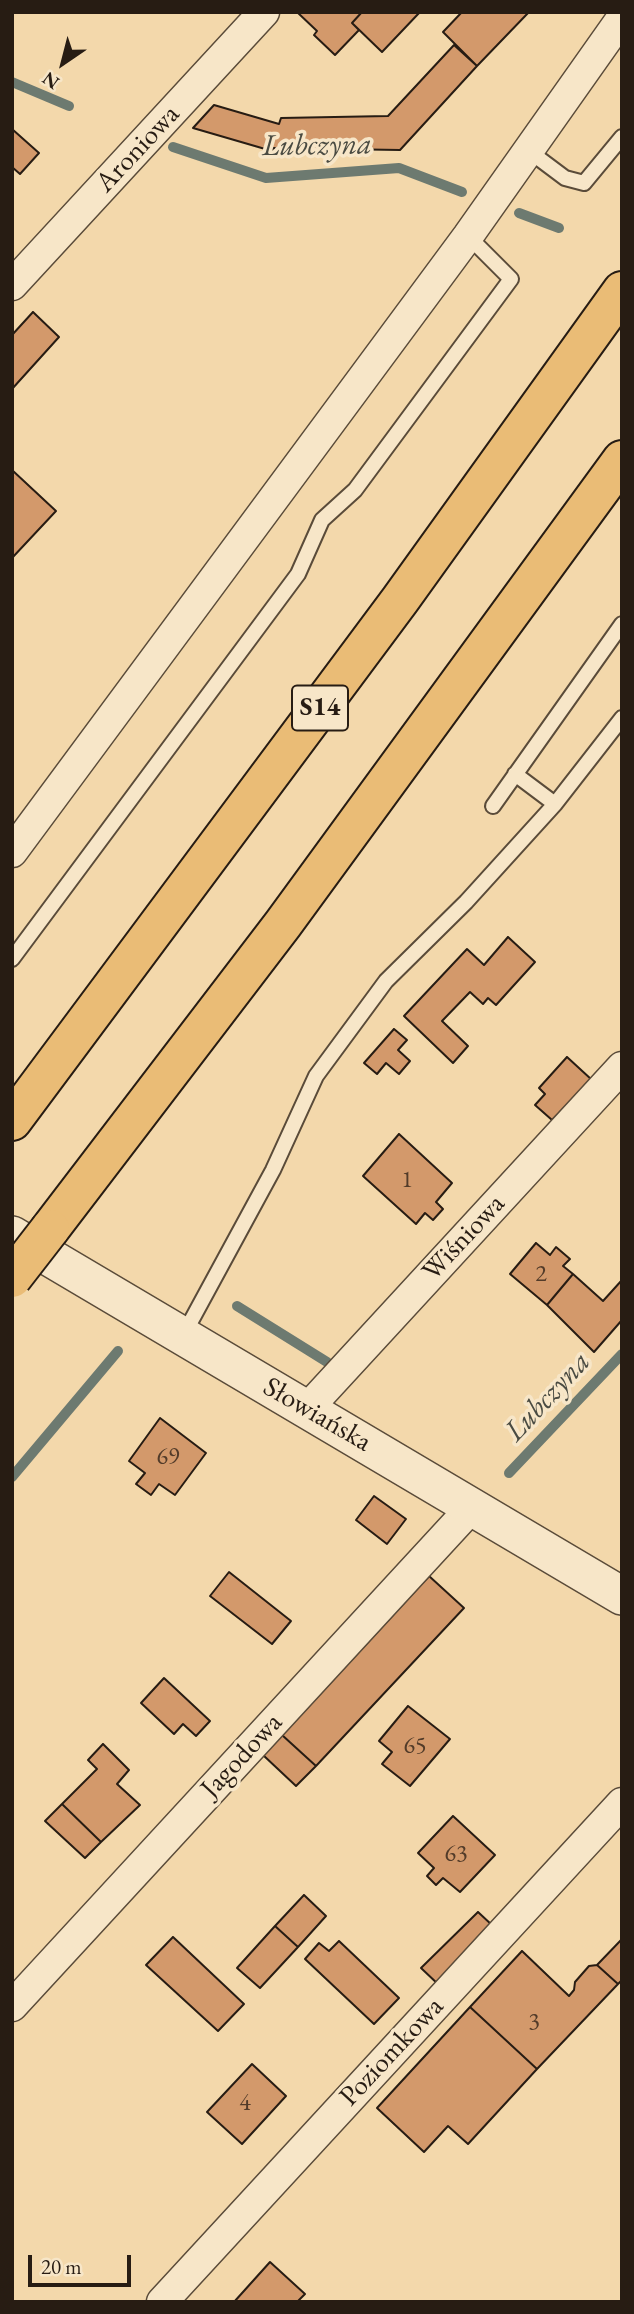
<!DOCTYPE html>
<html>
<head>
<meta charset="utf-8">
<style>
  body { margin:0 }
  #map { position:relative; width:634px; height:2314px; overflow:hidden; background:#f3d8ab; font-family:"EB Garamond",serif }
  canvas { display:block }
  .frame { position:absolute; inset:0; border:14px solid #271c13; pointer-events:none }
  .north { position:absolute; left:28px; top:28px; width:70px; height:70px; -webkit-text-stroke:5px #f7e6c8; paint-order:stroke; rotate:215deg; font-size:19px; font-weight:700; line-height:28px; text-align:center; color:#271c13 }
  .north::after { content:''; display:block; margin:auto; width:24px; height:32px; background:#271c13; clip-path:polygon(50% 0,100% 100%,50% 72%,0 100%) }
  .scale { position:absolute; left:28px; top:2255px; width:103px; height:32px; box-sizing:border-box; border:4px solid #271c13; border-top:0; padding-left:9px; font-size:21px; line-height:24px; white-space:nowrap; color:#271c13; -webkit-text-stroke:5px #f7e6c8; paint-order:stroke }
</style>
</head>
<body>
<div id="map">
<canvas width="634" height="2314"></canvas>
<div class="frame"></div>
<div class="north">N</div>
<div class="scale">20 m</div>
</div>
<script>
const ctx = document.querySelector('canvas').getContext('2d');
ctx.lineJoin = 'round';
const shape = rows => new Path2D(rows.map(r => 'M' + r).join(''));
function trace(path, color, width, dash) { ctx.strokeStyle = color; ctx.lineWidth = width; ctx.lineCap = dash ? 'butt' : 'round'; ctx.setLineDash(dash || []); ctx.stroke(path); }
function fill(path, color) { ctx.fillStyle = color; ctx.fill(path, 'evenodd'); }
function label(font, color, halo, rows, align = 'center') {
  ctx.font = font + ' "EB Garamond",serif'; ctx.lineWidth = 7; ctx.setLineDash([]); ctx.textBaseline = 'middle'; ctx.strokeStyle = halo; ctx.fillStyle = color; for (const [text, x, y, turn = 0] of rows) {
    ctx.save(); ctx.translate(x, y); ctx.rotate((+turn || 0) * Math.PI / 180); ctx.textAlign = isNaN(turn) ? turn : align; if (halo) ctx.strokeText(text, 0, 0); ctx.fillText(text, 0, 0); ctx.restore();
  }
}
trace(shape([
  [12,82,69,106],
  [173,147,266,178,399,168,462,192],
  [519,213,559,228],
  [237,1306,327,1362],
  [509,1473,622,1354],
  [12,1477,118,1351]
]), '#6d7a70', 10);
const building = shape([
  [297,12,362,12,352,23,359,30,335,55,314,35,317,31,297,12],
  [362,12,420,12,382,52,352,23,362,12],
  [462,12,529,12,477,66,443,32,462,12],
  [454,45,477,66,400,150,273,148,272,151,193,128,214,105,279,124,281,118,388,116,454,45],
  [12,129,39,153,20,174,12,167,12,129],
  [33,312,59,337,12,389,12,335,33,312],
  [12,470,56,511,12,558,12,470],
  [508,937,535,962,496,1005,488,998,483,1004,470,992,442,1021,468,1046,453,1063,404,1016,467,949,484,965,508,937],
  [394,1029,407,1040,398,1050,410,1061,399,1074,386,1063,377,1074,364,1063,394,1029],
  [567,1057,592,1080,552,1120,535,1105,545,1094,539,1088,567,1057],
  [399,1134,452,1183,436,1202,443,1209,433,1220,425,1213,416,1224,363,1176,399,1134],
  [536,1243,550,1255,556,1247,570,1259,563,1266,573,1274,547,1305,510,1274,536,1243],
  [573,1274,603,1301,622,1280,622,1320,594,1352,547,1305,573,1274],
  [160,1418,206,1453,175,1495,159,1484,151,1495,136,1484,145,1473,129,1461,160,1418],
  [374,1496,406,1519,387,1544,356,1520,374,1496],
  [229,1572,291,1621,272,1644,210,1596,229,1572],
  [429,1576,464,1608,316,1766,282,1735,429,1576],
  [164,1678,210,1721,196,1736,183,1724,174,1734,141,1703,164,1678],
  [408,1706,450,1739,410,1786,382,1764,392,1752,379,1741,408,1706],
  [282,1735,316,1766,296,1786,263,1755,282,1735],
  [103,1744,129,1770,117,1784,140,1805,101,1842,62,1804,97,1769,88,1760,103,1744],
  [62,1804,101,1842,85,1858,45,1821,62,1804],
  [453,1816,495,1855,460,1892,443,1878,436,1885,427,1876,434,1868,418,1853,453,1816],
  [304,1895,326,1916,298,1947,275,1926,304,1895],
  [478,1912,493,1926,440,1986,421,1968,478,1912],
  [275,1926,298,1947,260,1988,237,1968,275,1926],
  [173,1937,244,2004,218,2031,146,1965,173,1937],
  [622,1939,622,1980,618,1984,597,1965,622,1939],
  [339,1941,399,1998,374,2024,305,1959,319,1943,329,1951,339,1941],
  [522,1951,569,1996,574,1990,575,1982,589,1966,597,1965,618,1984,537,2069,470,2007,522,1951],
  [470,2007,537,2069,468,2144,448,2126,424,2152,377,2108,470,2007],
  [252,2064,286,2096,242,2144,207,2112,252,2064],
  [270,2262,305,2294,297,2302,234,2302,270,2262]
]);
fill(building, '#d3996b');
trace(building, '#271c13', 2);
const service = shape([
  [529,151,565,178,584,183,622,137],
  [515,774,555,804],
  [493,806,622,624],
  [12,959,298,574,322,520,355,490,511,279,468,236],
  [184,1334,273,1170,316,1076,386,981,466,902,555,804,622,718]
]);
const minor = shape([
  [12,285,264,12],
  [12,852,468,236,622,18],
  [307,1409,622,1067],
  [12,2006,472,1507],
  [162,2302,622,1803]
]);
const tertiary = shape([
  [12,1235,622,1596]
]);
const motorway = shape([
  [12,1121,400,600,622,291],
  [50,1229,283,924,622,460]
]);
trace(service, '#5a4b39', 18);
trace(minor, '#5a4b39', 33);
trace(tertiary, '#5a4b39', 40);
trace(motorway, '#271c13', 42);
trace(service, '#f7e6c8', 14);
trace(minor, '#f7e6c8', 30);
trace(tertiary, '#f7e6c8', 37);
trace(motorway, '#eabc76', 38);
const motorwayBridge = shape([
  [12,1278,50,1229]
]);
trace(motorwayBridge, '#271c13', 42, []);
trace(motorwayBridge, '#eabc76', 38);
label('24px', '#523b29', null, [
  ["1",407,1180],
  ["2",541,1274],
  ["69",168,1457],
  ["65",415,1746],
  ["63",456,1854],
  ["3",534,2022],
  ["4",245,2103]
]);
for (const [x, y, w] of [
  [320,708,56]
]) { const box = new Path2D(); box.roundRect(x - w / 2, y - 22.5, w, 45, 5); ctx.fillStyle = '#f7e6c8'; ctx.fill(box); trace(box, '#271c13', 2); }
label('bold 26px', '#271c13', null, [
  ["S14",320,708]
]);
label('28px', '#271c13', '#f7e6c8', [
  ["Aroniowa",138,149,-47],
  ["Wiśniowa",464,1238,-47],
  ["Słowiańska",317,1415,30],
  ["Jagodowa",242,1756,-47],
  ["Poziomkowa",392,2052,-47]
]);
label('italic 30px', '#4a4b42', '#f7e6c8', [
  ["Lubczyna",317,146,-1],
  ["Lubczyna",548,1397,-47]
]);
</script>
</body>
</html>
